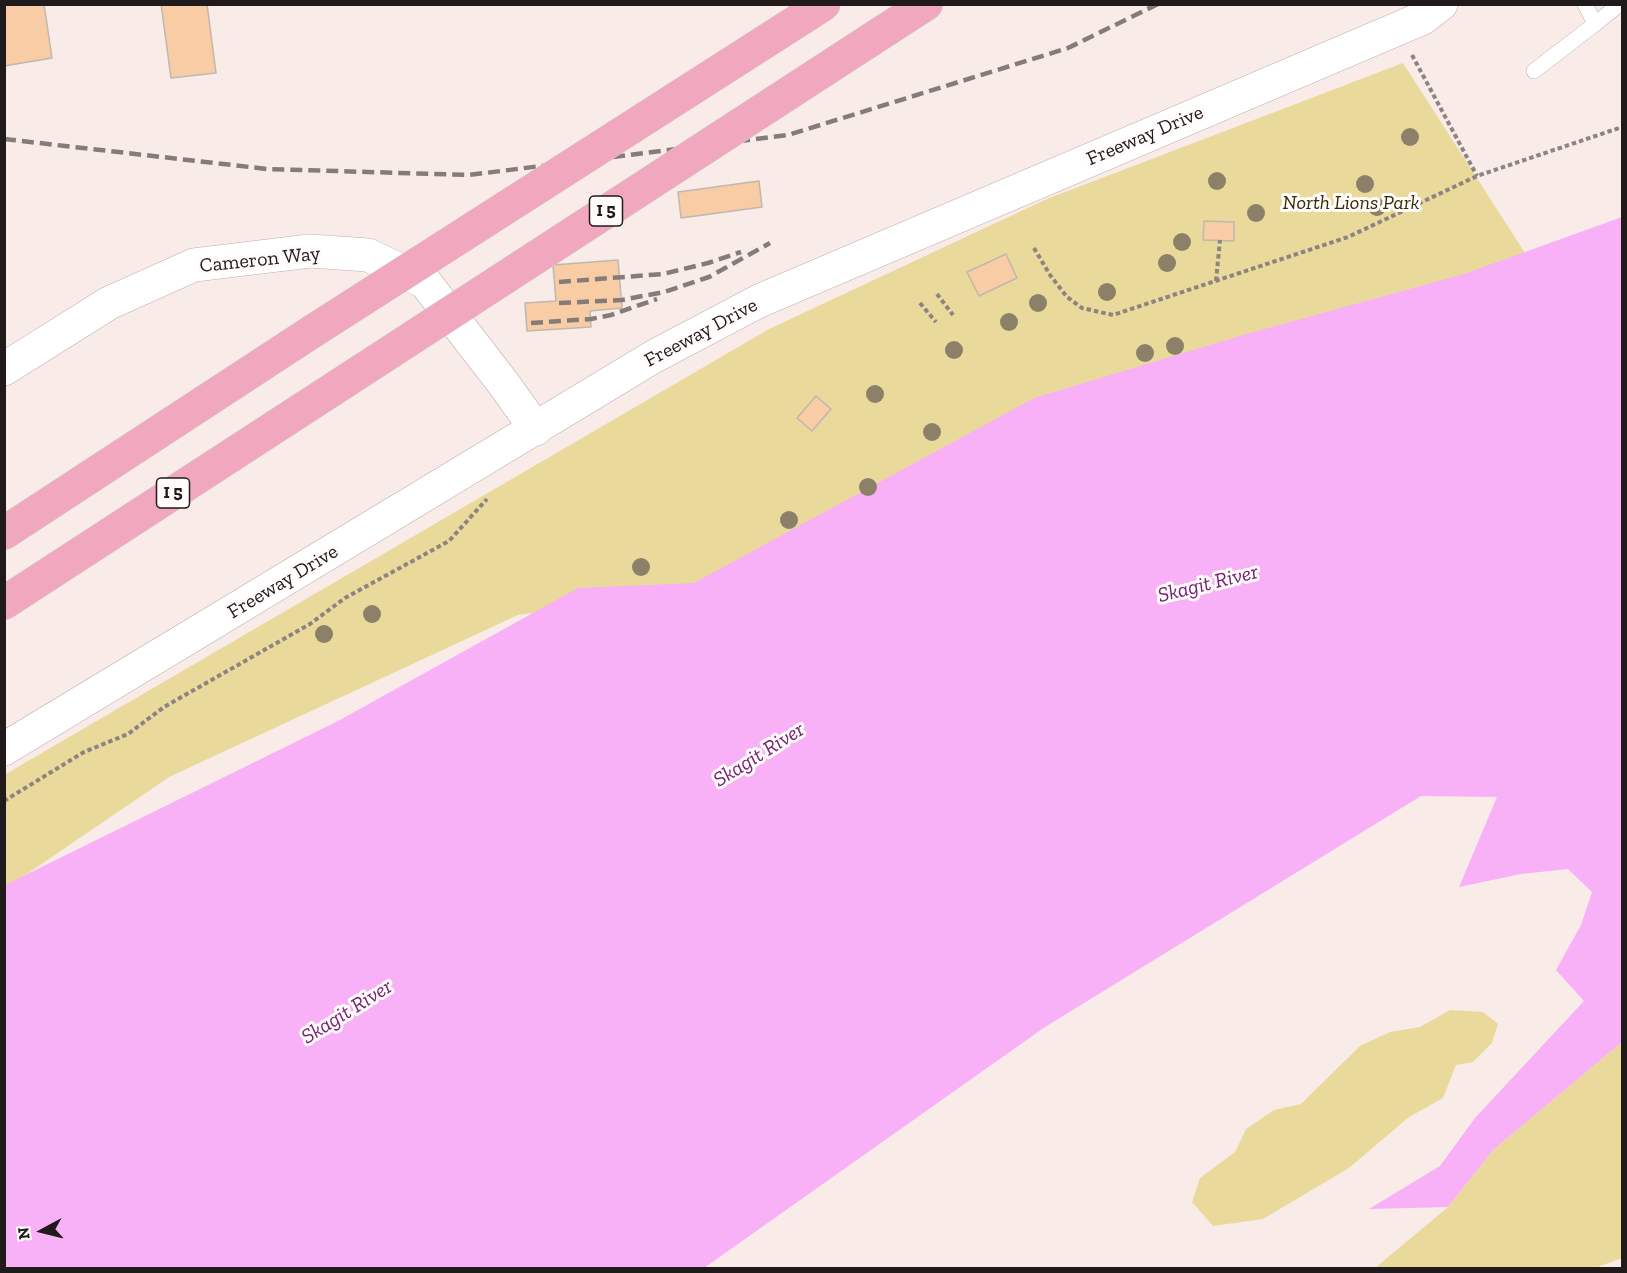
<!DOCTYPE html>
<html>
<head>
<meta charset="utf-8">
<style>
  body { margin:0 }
  #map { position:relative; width:1627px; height:1273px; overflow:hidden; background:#f8ebe8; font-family:"Zilla Slab",serif }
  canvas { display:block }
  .frame { position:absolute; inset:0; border:6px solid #201b1a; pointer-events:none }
  .north { position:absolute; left:12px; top:1201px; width:60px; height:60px; -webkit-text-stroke:4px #fefbfa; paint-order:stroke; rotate:263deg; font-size:16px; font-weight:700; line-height:24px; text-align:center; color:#201b1a }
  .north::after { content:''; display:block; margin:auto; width:21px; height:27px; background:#201b1a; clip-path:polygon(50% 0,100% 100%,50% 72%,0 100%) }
</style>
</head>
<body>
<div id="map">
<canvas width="1627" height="1273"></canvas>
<div class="frame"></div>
<div class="north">N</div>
</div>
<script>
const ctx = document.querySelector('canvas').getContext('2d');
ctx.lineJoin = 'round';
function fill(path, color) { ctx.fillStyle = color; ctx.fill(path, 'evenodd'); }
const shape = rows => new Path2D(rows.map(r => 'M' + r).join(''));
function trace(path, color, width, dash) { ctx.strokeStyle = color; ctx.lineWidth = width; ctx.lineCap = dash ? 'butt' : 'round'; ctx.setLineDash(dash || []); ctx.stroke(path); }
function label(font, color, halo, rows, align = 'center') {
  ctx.font = font + ' "Zilla Slab",serif'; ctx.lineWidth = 6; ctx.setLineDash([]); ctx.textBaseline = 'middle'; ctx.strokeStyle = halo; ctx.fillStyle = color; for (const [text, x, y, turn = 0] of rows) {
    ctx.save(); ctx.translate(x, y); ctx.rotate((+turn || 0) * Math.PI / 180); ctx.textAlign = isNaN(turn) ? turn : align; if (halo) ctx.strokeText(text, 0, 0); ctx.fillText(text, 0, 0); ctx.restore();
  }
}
fill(shape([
  [1403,63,1532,264,750,586,518,615,169,777,5,889,4,775,769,329,1047,199],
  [1450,1010,1483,1012,1498,1024,1492,1043,1473,1062,1456,1065,1443,1098,1409,1117,1349,1168,1263,1219,1213,1226,1192,1202,1200,1178,1235,1152,1246,1129,1274,1110,1301,1104,1360,1046,1390,1032,1420,1027],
  [1622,1042,1622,1258,1595,1268,1375,1268,1448,1207,1493,1150]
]), '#e9da9c');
fill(shape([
  [1622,217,1622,1042,1493,1150,1448,1207,1369,1209,1440,1166,1475,1118,1584,1001,1556,970,1581,925,1592,892,1568,869,1521,874,1459,887,1497,797,1421,796,1045,1027,704,1268,5,1268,5,885,338,721,578,588,694,583,1034,398,1243,335,1464,274]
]), '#f8b1f6');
const building = shape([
  [4,4,44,4,52,58,4,66,4,4],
  [161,4,207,4,216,73,171,78,161,4],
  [759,181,762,207,681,218,678,192,759,181],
  [1204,221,1234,222,1234,241,1203,240,1204,221],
  [1006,254,1017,278,979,296,967,272,1006,254],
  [618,260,622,308,590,311,591,327,527,331,525,303,556,301,553,265,618,260],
  [816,396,831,409,812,431,797,418,816,396]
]);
fill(building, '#f8cca4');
trace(building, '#c0b7af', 1.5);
const lane = shape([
  [1595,24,1620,4],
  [1534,71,1595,24,1585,4]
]);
const secondary = shape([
  [4,369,109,303,194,265,310,251,368,255,425,282,503,383,536,429],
  [4,749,653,357,759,301,1423,18,1441,4]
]);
const highway = shape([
  [872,39,926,4],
  [4,533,313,331],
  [4,603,341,384]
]);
trace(lane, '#bdb0ae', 16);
trace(secondary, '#bdb0ae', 34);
trace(highway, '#cecdcd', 34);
trace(shape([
  [1412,55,1477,176],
  [1034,248,1050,275,1067,297,1082,308,1113,315,1348,237,1477,176,1622,127],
  [1216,281,1220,240],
  [937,294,953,315],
  [920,303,936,322],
  [4,801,84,752,128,734,164,707,310,624,345,598,449,541,487,499]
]), '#8d8482', 4, [4.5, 3]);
trace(lane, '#fff', 15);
trace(secondary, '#fff', 33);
trace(highway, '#f1a7bd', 33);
trace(shape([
  [4,139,267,169,469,175,788,135,1068,48,1158,4],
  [559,282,663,274,708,263,741,252],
  [559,303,622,300,664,292,709,277,770,243],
  [531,323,591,319,611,315,657,299]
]), '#857c7a', 4.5, [12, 6]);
const highwayBridge = shape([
  [313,331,824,4],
  [341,384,872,39]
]);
trace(highwayBridge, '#cecdcd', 34, []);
trace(highwayBridge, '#f1a7bd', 33);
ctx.fillStyle = '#8c8168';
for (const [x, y] of [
  [1410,137],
  [1217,181],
  [1365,184],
  [1377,207],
  [1256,213],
  [1182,242],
  [1167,263],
  [1107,292],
  [1038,303],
  [1009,322],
  [1175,346],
  [954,350],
  [1145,353],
  [875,394],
  [932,432],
  [868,487],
  [789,520],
  [641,567],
  [372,614],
  [324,634]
]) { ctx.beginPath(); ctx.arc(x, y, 9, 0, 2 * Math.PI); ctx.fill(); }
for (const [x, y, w] of [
  [606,211,33],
  [173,493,33]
]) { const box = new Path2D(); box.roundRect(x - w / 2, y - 15, w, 30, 4.5); ctx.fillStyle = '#fefbfa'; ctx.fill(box); trace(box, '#201b1a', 1.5); }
label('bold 18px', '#201b1a', null, [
  ["I 5",606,211],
  ["I 5",173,493]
]);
label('20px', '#201b1a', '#fefbfa', [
  ["Freeway Drive",1145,136,-23],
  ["Cameron Way",260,260,-6],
  ["Freeway Drive",701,333,-28],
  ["Freeway Drive",283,582,-31]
]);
label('italic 20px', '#332a00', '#fefbfa', [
  ["North Lions Park",1351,203]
]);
label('italic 21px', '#732274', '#fefbfa', [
  ["Skagit River",1208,584,-14],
  ["Skagit River",759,755,-32],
  ["Skagit River",347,1012,-32]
]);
</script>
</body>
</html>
